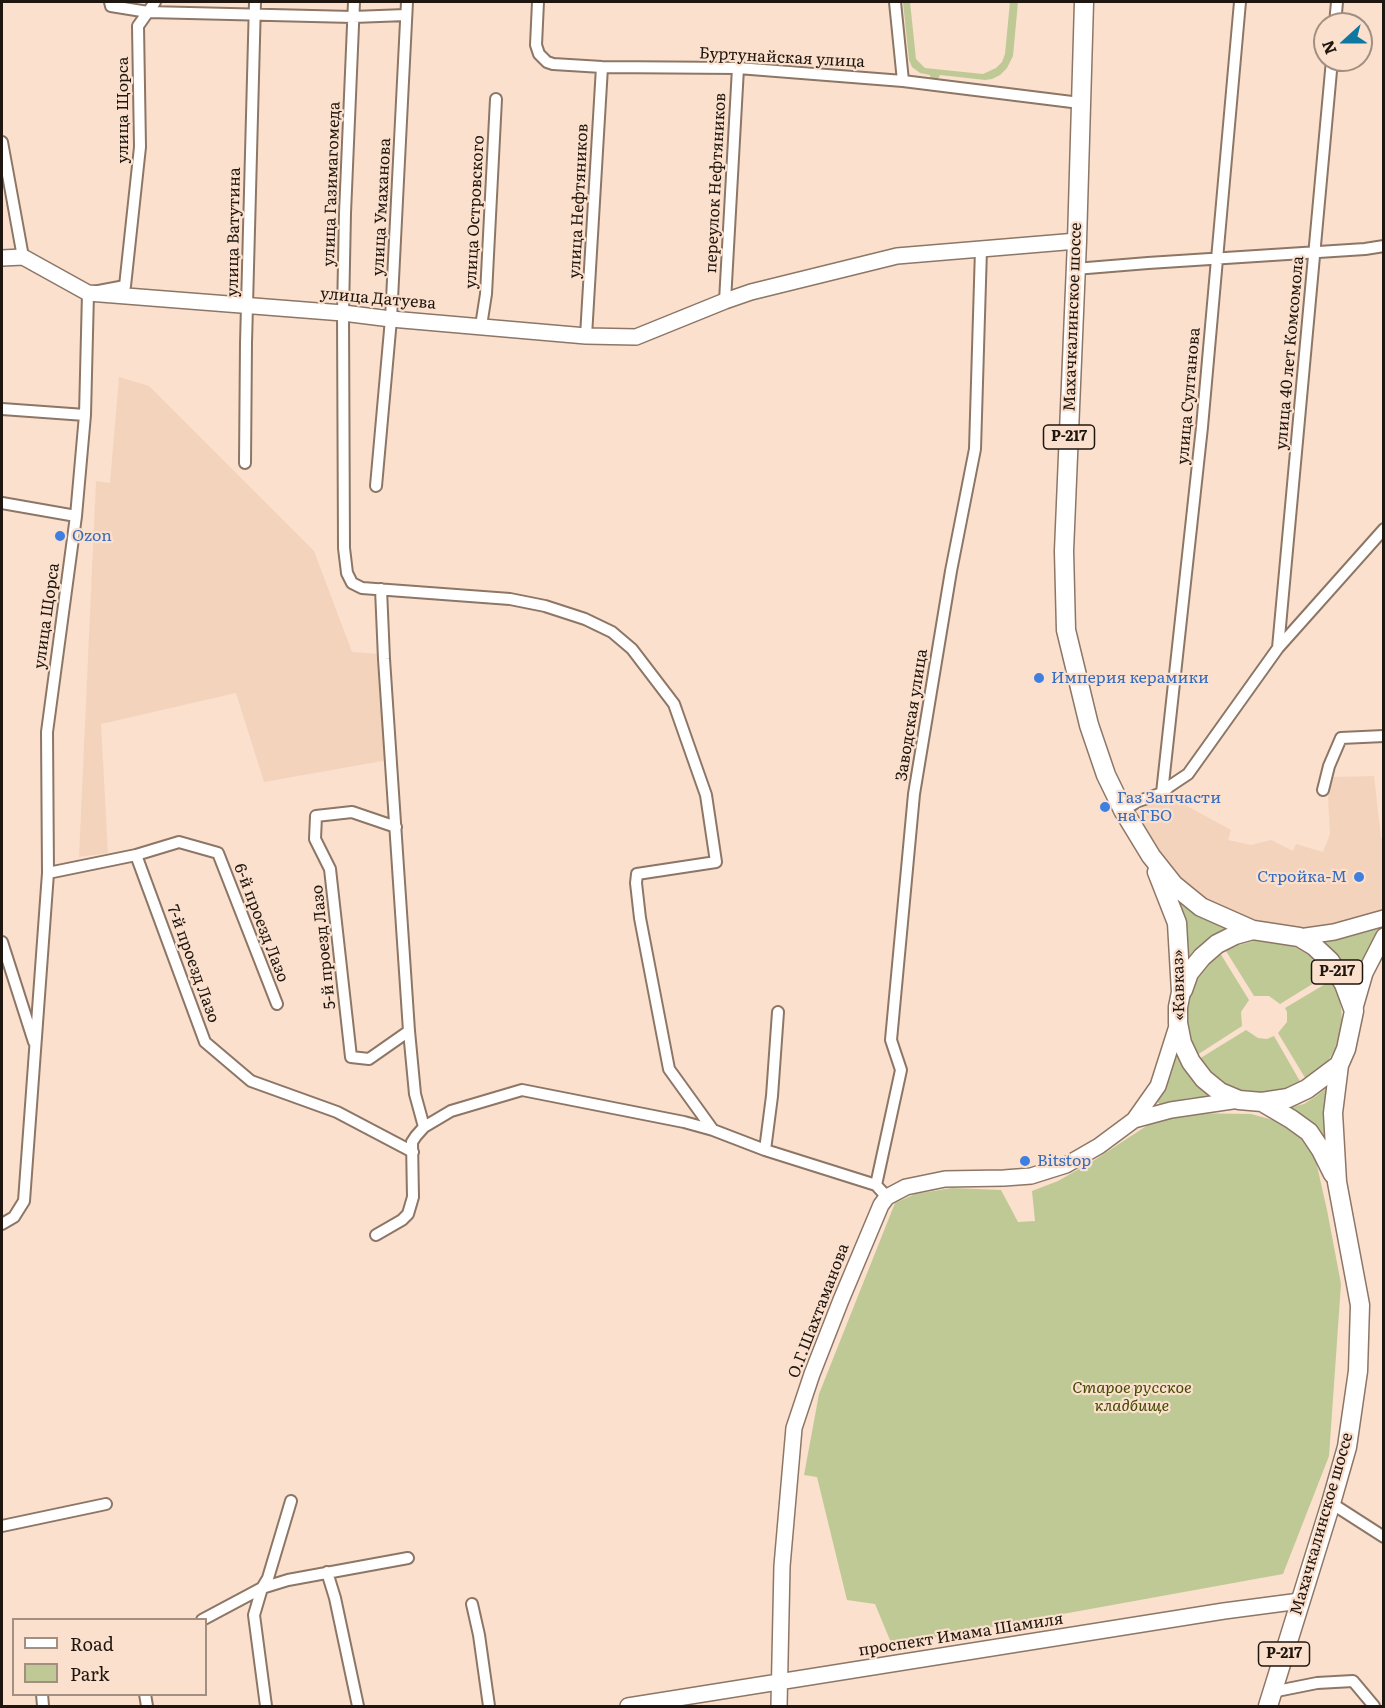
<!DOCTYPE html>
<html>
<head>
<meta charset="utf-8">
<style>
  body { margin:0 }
  #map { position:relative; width:1385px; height:1708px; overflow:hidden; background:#fae0cd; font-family:Literata,serif }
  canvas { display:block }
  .frame { position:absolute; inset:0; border:3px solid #1f160f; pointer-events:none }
  .legend { position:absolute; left:12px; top:1618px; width:195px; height:78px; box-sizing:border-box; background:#fae0cd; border:2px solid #a28f81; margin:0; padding:8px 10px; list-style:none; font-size:18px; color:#1f160f }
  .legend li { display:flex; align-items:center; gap:12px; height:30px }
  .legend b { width:30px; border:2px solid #a28f81 }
  .north { position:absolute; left:1313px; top:12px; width:60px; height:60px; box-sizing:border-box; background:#fae0cd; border:2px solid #a28f81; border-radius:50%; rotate:249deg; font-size:16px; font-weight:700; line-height:24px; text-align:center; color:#1f160f }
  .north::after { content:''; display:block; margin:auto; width:21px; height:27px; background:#0e77a2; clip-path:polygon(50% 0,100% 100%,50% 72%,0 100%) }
</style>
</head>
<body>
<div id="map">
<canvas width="1385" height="1708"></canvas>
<div class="frame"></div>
<ul class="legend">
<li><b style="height:8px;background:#fff"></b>Road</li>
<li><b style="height:16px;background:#bfc995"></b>Park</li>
</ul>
<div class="north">N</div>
</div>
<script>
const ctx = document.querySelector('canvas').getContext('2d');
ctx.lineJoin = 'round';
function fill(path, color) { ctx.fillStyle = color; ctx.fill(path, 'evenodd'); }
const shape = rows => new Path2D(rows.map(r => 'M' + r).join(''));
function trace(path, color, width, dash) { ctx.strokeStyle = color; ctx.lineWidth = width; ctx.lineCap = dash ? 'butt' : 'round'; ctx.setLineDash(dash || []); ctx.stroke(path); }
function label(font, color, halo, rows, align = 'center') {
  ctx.font = font + ' Literata,serif'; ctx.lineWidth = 4.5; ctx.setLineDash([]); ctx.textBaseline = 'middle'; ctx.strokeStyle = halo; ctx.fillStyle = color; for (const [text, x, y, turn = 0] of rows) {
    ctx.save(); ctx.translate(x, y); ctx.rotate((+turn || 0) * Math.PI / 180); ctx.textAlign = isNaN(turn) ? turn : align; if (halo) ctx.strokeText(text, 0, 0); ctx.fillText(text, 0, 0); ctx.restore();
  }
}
fill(shape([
  [119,377,149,386,314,551,352,652,380,654,388,760,264,782,236,693,101,724,108,853,79,857,96,481,110,483],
  [1374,776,1381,838,1383,838,1383,911,1376,917,1335,927,1290,927,1230,915,1174,878,1139,824,1140,811,1165,794,1231,830,1228,840,1251,845,1271,840,1293,851,1296,844,1323,852,1330,834,1328,798,1333,777]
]), '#f4d3bc');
fill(shape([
  [903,2,910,2,916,59,925,68,983,74,996,68,1002,62,1005,54,1010,2,1018,2,1013,56,1007,68,1000,75,992,79,985,80,940,75,938,79,931,79,930,75,920,73,912,67,909,60],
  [1169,889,1238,927,1186,964],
  [1377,925,1381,928,1366,955,1355,991,1342,962,1318,938],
  [1267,940,1281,942,1295,947,1307,954,1318,963,1327,975,1280,1004,1269,996,1254,996,1226,951,1239,945,1253,941],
  [1220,953,1249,1000,1241,1012,1242,1026,1197,1055,1191,1042,1187,1028,1186,1013,1188,999,1193,985,1200,973,1209,962],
  [1332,980,1338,993,1341,1007,1342,1021,1339,1035,1335,1049,1328,1061,1318,1072,1307,1081,1278,1033,1287,1022,1287,1012,1285,1008],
  [1246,1030,1258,1038,1267,1039,1274,1036,1301,1083,1288,1089,1259,1093,1245,1092,1232,1087,1219,1080,1208,1070,1199,1059],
  [1177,1052,1215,1096,1189,1098,1160,1105,1157,1101,1170,1073],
  [1330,1085,1330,1152,1283,1109,1304,1104,1315,1097],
  [1184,1113,1251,1114,1273,1120,1289,1129,1306,1143,1315,1157,1327,1210,1341,1284,1329,1456,1283,1574,892,1645,875,1604,847,1600,817,1477,804,1475,819,1394,895,1203,915,1194,952,1188,1001,1190,1018,1222,1035,1221,1032,1191,1058,1181,1093,1161,1151,1123]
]), '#bfc995');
const street = shape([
  [110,2,111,6,148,12,353,17,406,15],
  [354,2,345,213,343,313,344,548,347,573,352,583,362,588,510,599,545,606,585,619,612,632,632,649,674,704,706,795,716,862,637,874,636,883,640,918,669,1069,713,1130],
  [538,2,536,45,539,54,547,62,553,64,602,67,738,68,903,81,1080,103],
  [895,2,903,81],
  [1335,24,1337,2],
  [2,142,23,257],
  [1075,269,1148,263,1365,249,1384,246],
  [725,301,738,68],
  [481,326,486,294,496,99],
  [586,336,602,67],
  [2,409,85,415],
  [245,463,246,343,255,2],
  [376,486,391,319,407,2],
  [2,503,76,516],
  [381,589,384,659,409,1031,415,1094,424,1127],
  [1278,648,1332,60],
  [1323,790,1329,766,1341,738,1384,736],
  [1162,793,1202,427,1240,2],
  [1123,810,1139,801,1162,793,1170,786,1188,774,1278,648,1384,529],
  [396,827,352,812,316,816,315,839,330,869,351,1057,369,1059,409,1031],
  [48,873,136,855],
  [2,942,34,1042],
  [277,1004,218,853,179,842,136,855,205,1042,251,1081,337,1112,413,1152],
  [765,1150,772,1096,778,1012],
  [876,1185,901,1070,891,1040,914,794,951,571,975,449,981,249],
  [2,1224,14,1217,24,1201,48,873,47,732,76,516,85,415,88,293,125,286,140,147,138,26,155,2],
  [376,1235,402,1220,408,1214,413,1197,412,1142,416,1136,424,1127,451,1111,522,1090,684,1122,713,1130,765,1150,876,1185,887,1197],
  [1331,1503,1384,1537],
  [2,1526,106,1504],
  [327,1572,335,1598,358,1706],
  [472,1604,479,1635,489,1706],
  [202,1620,262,1588,288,1580,408,1558],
  [1272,1692,1317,1683,1353,1681,1374,1706],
  [42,1694,43,1706],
  [145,1694,147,1706],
  [266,1706,254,1615,262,1588,268,1578,291,1501]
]);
const secondary = shape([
  [2,258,23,257,88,293,343,313,391,319,586,336,636,337,725,301,751,292,897,256,1077,241],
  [1299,937,1334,932,1384,918],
  [1354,1011,1365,973,1384,936],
  [1134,1120,1171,1110,1239,1100],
  [628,1706,1224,1611,1300,1601],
  [779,1706,782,1566,794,1428,812,1374,841,1300,881,1205,887,1197,906,1187,945,1179,1004,1178,1031,1176,1066,1165,1099,1146,1134,1120,1158,1086,1178,1023]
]);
const highway = shape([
  [1084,2,1077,241,1064,551,1066,630,1089,725,1106,775,1123,810,1151,856,1174,885,1201,907,1253,930,1299,937,1314,946,1330,961,1344,984,1354,1011,1346,1049,1339,1065,1333,1113,1337,1182,1360,1305,1358,1371,1347,1447,1331,1503,1268,1706],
  [1157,872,1177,923,1181,992,1178,1007,1178,1023,1182,1043,1191,1062,1204,1079,1220,1092,1239,1100,1262,1102,1291,1119,1309,1132,1321,1150,1333,1174],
  [1183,990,1189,973,1202,957,1217,944,1235,935,1253,930],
  [1262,1102,1288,1098,1307,1089,1339,1065]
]);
trace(street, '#8d7666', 14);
trace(secondary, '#8d7666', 18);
trace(highway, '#8d7666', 21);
trace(street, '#fff', 10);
trace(secondary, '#fff', 15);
trace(highway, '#fff', 18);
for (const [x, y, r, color] of [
  [60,536,6,"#3f7fe0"],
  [1039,678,6,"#3f7fe0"],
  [1105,807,6,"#3f7fe0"],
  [1359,877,6,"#3f7fe0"],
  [1025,1161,6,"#3f7fe0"]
]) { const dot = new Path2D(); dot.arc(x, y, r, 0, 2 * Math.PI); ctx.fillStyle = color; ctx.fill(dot); trace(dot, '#fae0cd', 2); }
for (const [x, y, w] of [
  [1069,437,51],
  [1337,972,51],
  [1284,1654,51]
]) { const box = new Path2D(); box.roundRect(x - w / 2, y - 12, w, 24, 4.5); ctx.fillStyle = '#fae0cd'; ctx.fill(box); trace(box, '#1f160f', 1.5); }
label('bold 15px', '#1f160f', null, [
  ["Р-217",1069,437],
  ["Р-217",1337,972],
  ["Р-217",1284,1654]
]);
label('16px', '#1f160f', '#fae0cd', [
  ["Буртунайская улица",782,58,3],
  ["улица Щорса",123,110,-90],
  ["переулок Нефтяников",716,183,-87],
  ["улица Газимагомеда",332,184,-88],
  ["улица Нефтяников",579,201,-87],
  ["улица Умаханова",382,207,-87],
  ["улица Островского",475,212,-87],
  ["улица Ватутина",234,232,-89],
  ["улица Датуева",378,299,5],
  ["Махачкалинское шоссе",1073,317,-88],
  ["улица 40 лет Комсомола",1290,353,-85],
  ["улица Султанова",1189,396,-85],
  ["улица Щорса",47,616,-82],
  ["Заводская улица",912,715,-81],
  ["6-й проезд Лазо",261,923,69],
  ["5-й проезд Лазо",324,947,-96],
  ["7-й проезд Лазо",193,964,70],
  ["«Кавказ»",1179,985,-91],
  ["О.Г.Шахтаманова",819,1311,-69],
  ["Махачкалинское шоссе",1322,1524,-74],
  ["проспект Имама Шамиля",961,1635,-9]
]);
label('16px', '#366cbe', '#fae0cd', [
  ["Ozon",72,536],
  ["Империя керамики",1051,678],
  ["Газ Запчасти",1117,798],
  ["на ГБО",1117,816],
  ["Стройка-М",1347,877,"right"],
  ["Bitstop",1037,1161]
], 'left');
label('italic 16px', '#424a01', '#fae0cd', [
  ["Старое русское",1132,1388],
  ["кладбище",1132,1406]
]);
</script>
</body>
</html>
